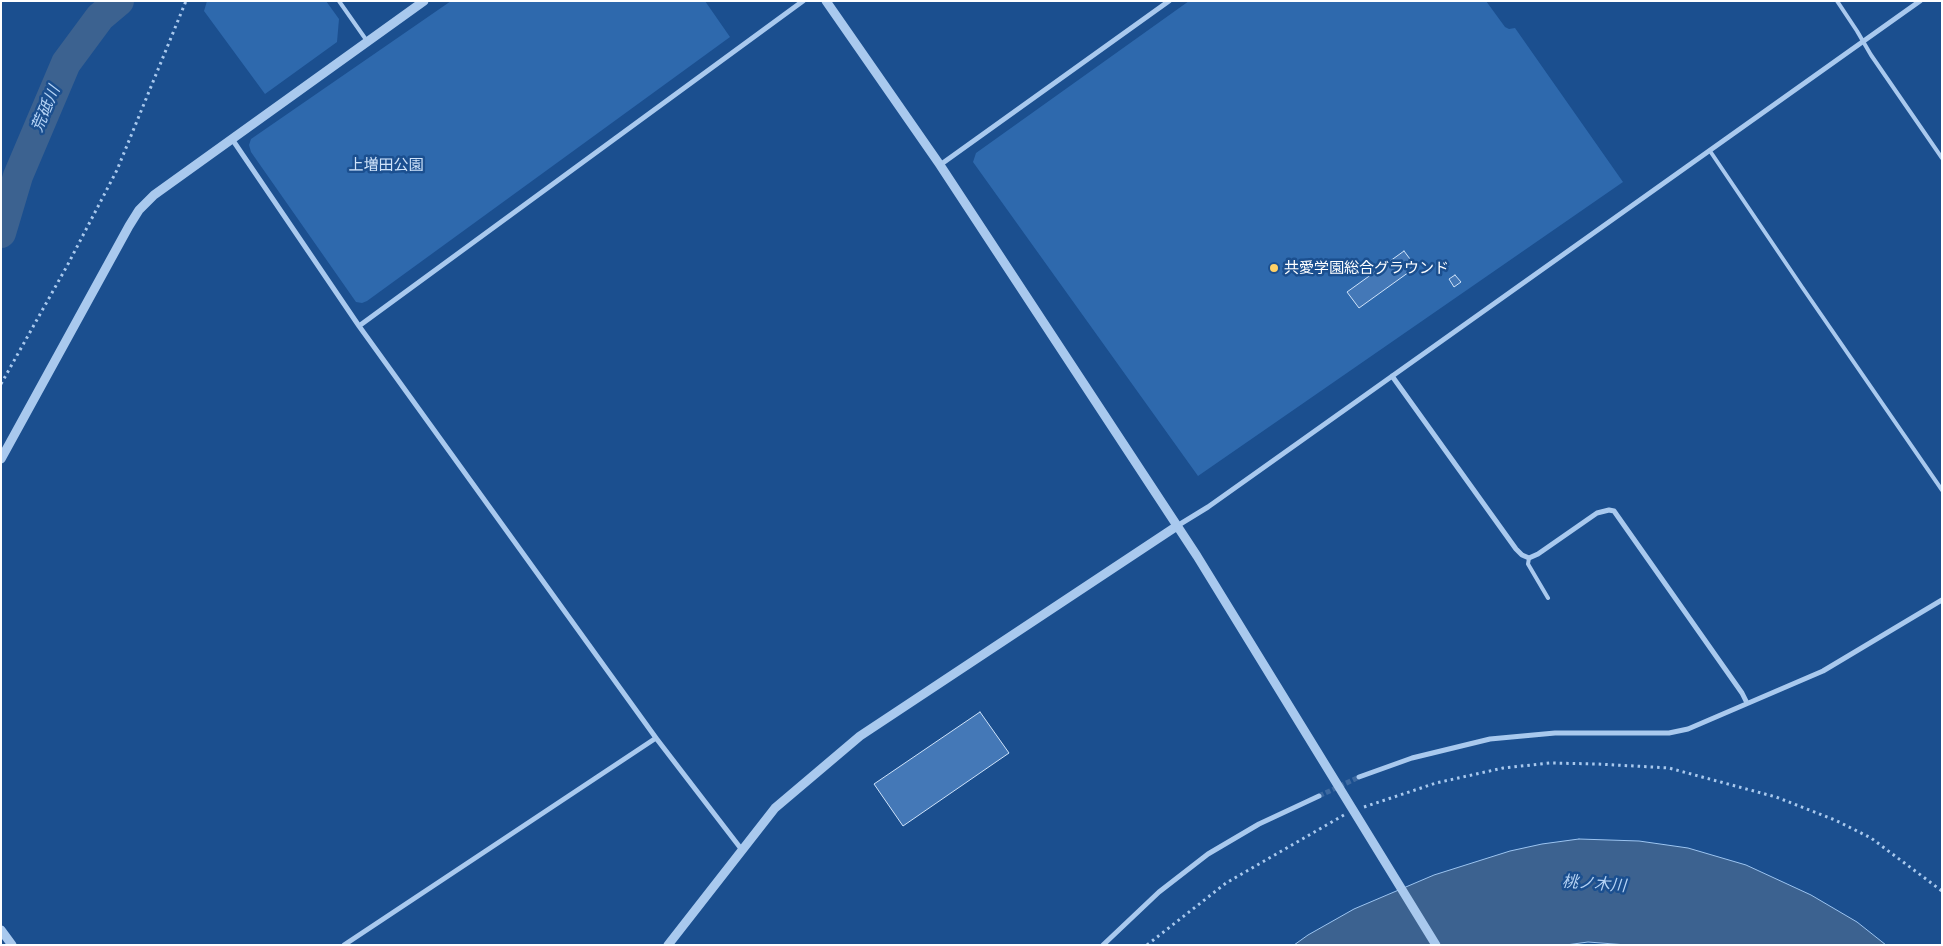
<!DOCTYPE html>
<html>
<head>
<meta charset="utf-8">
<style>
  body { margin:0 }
  #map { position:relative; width:1943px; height:946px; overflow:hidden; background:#1b4f8f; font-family:Mulish,sans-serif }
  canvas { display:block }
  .frame { position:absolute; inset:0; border:2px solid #fff; pointer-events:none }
</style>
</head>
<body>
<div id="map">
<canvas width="1943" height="946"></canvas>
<div class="frame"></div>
</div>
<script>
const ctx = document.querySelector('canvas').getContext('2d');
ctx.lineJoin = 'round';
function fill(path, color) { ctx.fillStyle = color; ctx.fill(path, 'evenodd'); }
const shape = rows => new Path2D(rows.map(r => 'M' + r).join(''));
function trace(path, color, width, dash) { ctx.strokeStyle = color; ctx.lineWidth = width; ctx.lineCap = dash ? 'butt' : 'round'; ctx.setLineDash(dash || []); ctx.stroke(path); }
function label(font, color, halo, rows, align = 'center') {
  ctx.font = font + ' Mulish,"Noto Sans JP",sans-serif'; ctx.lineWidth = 5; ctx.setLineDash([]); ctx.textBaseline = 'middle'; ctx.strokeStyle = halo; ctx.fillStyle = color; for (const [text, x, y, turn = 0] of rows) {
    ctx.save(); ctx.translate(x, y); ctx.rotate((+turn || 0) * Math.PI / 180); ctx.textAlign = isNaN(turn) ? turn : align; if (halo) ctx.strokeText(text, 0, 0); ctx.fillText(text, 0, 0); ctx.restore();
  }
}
fill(shape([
  [207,1,326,1,339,19,337,42,265,94,204,11],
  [451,1,705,1,730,37,367,301,362,303,356,302,251,152,249,145,251,139],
  [1189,1,1486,1,1505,27,1509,29,1515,28,1623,182,1198,476,973,162,976,153]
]), '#2e69ad');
const water = shape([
  [1579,839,1639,841,1688,848,1746,865,1811,895,1857,922,1886,945,1627,945,1588,942,1566,945,1294,945,1308,935,1354,909,1434,875,1510,851,1542,844,1579,839]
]);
fill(water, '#3c6290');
trace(water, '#9cc4f0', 1);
trace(shape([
  [1,233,18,176,66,63,100,17,119,1]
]), '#3c6290', 30);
const building = shape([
  [1404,251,1416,267,1359,308,1347,292,1404,251],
  [1455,275,1461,282,1454,287,1449,279,1455,275],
  [980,712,1009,753,903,826,874,784,980,712]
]);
fill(building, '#4478b7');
trace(building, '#cfe3fa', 1);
trace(shape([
  [1319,796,1359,777]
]), '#3d69a0', 5, [5, 2.5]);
trace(shape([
  [1,384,67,266,117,170,186,1],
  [1364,807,1436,783,1503,768,1550,763,1598,764,1669,768,1776,797,1835,820,1871,838,1942,891],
  [1147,945,1226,883,1344,815]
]), '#a9c9ee', 3, [2.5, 4]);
trace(shape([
  [339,1,367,41],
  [1837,1,1857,31,1871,55,1942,158],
  [1710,151,1802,287,1942,490],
  [1529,558,1528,564,1548,598]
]), '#a9c9ee', 4);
trace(shape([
  [232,139,359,326,656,738,742,850],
  [940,165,1169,1],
  [359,326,803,1],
  [1392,376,1516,549,1522,555,1529,558,1538,554,1597,513,1609,510,1614,511,1742,693,1747,703],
  [1177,526,1208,507,1920,1],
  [1359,777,1412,758,1490,739,1555,733,1669,733,1688,729,1823,671,1942,600],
  [344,945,656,738],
  [1103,945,1159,892,1208,854,1259,824,1319,796]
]), '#a9c9ee', 5);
trace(shape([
  [826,1,940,165,1197,556,1436,945],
  [1,459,129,226,139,210,154,195,424,1],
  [1,930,12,945],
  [668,945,775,808,860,736,1177,526]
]), '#a9c9ee', 9);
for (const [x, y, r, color] of [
  [1274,268,5,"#ffd166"]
]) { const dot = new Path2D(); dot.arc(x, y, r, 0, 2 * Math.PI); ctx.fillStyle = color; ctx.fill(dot); trace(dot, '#1b4f8f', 2); }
label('15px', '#cfe3fa', '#1b4f8f', [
  ["上増田公園",386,165]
]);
label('15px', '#fff', '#1b4f8f', [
  ["共愛学園総合グラウンド",1284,268]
], 'left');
label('italic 16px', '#b5d3f5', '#1b4f8f', [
  ["荒砥川",46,109,-67],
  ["桃ノ木川",1594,884,4]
]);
</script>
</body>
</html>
